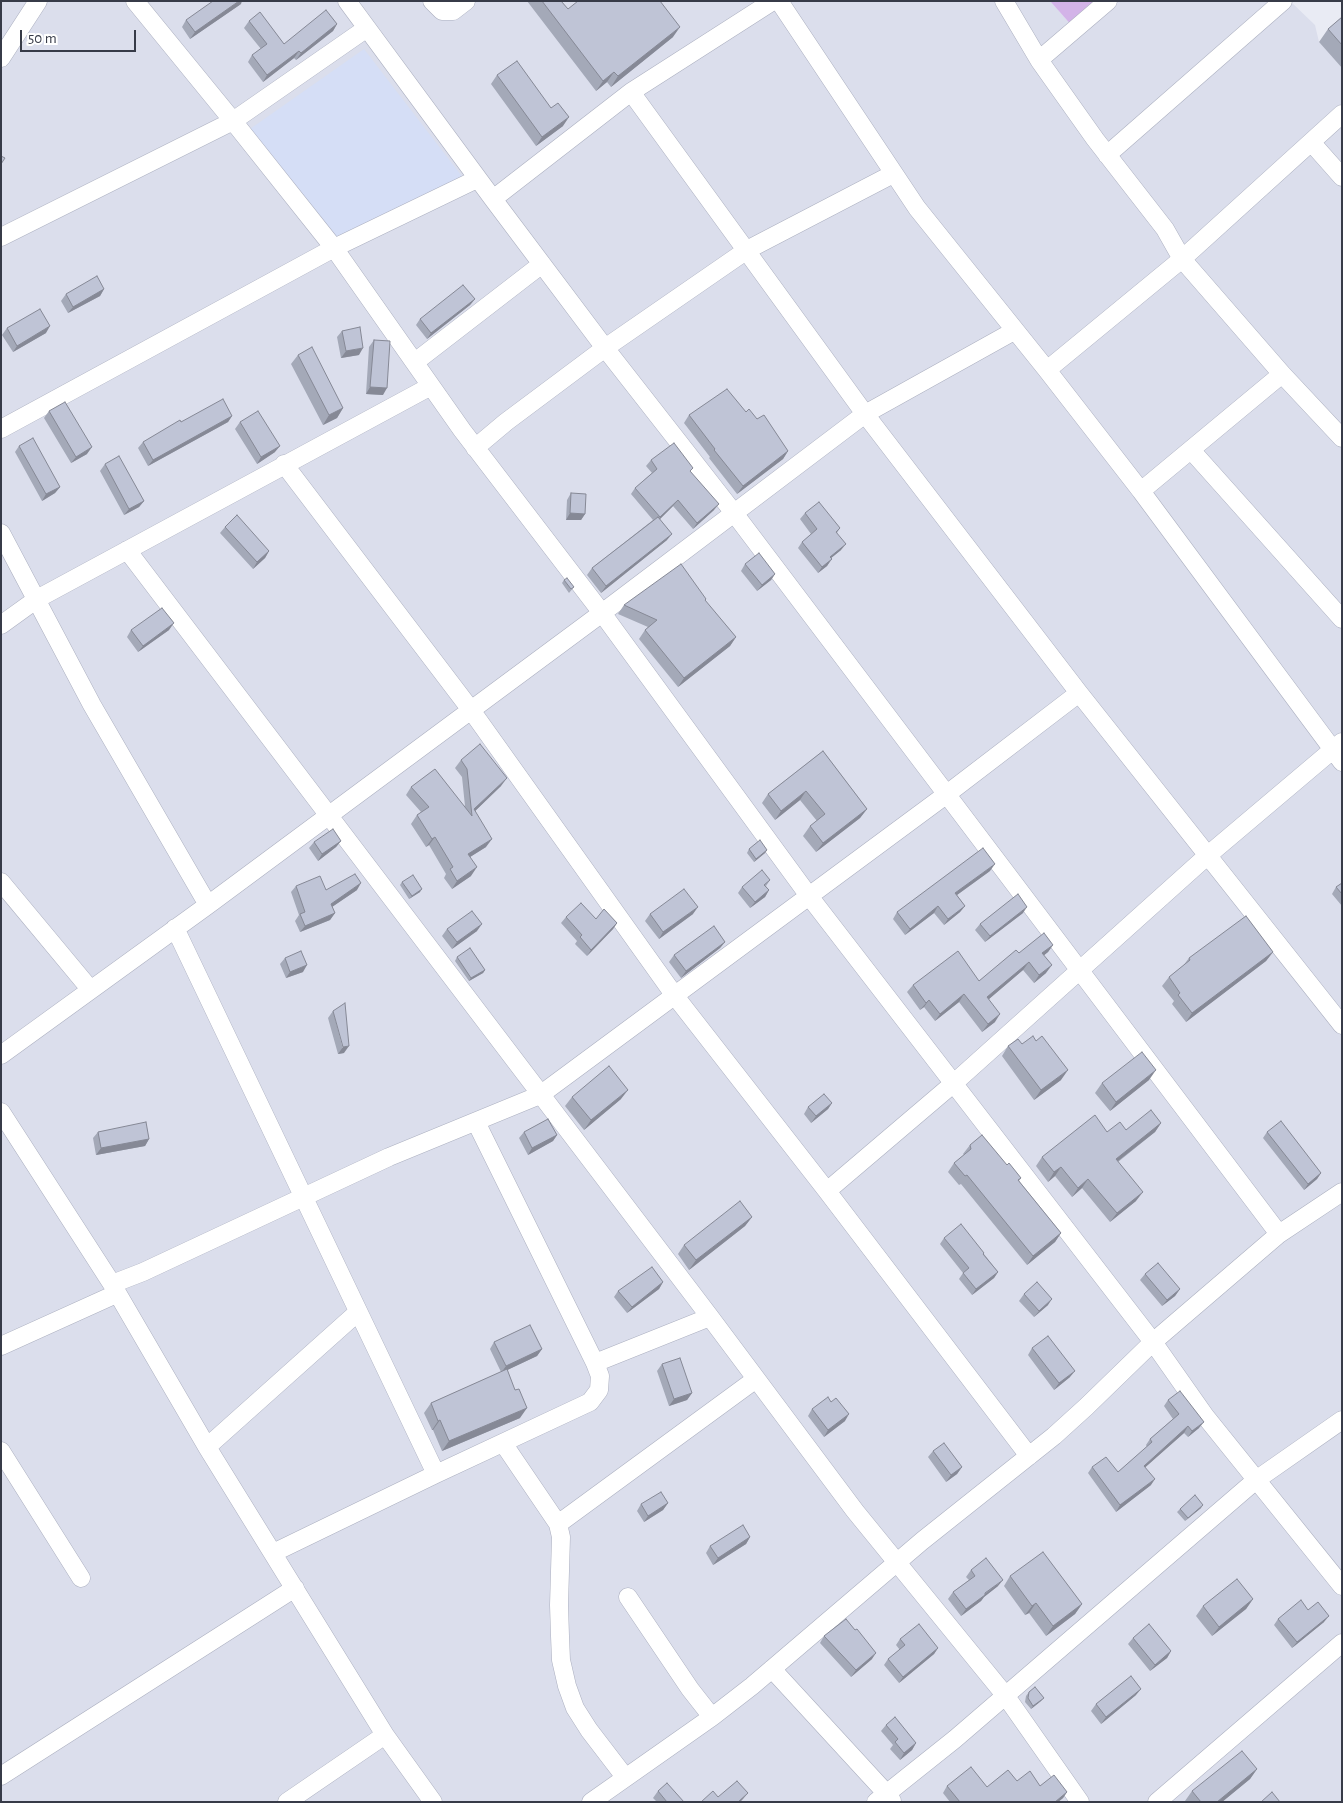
<!DOCTYPE html>
<html>
<head>
<meta charset="utf-8">
<style>
  body { margin:0 }
  #map { position:relative; width:1343px; height:1803px; overflow:hidden; background:#e9ebf4; font-family:"Alegreya Sans",sans-serif }
  canvas { display:block }
  .frame { position:absolute; inset:0; border:2px solid #373b48; pointer-events:none }
  .scale { position:absolute; left:20px; top:30px; width:116px; height:22px; box-sizing:border-box; border:2px solid #373b48; border-top:0; padding-left:6px; font-size:15px; line-height:18px; white-space:nowrap; color:#373b48; -webkit-text-stroke:4px #fff; paint-order:stroke }
</style>
</head>
<body>
<div id="map">
<canvas width="1343" height="1803"></canvas>
<div class="frame"></div>
<div class="scale">50 m</div>
</div>
<script>
const ctx = document.querySelector('canvas').getContext('2d');
ctx.lineJoin = 'round';
function fill(path, color) { ctx.fillStyle = color; ctx.fill(path, 'evenodd'); }
const shape = rows => new Path2D(rows.map(r => 'M' + r).join(''));
function trace(path, color, width, dash) { ctx.strokeStyle = color; ctx.lineWidth = width; ctx.lineCap = dash ? 'butt' : 'round'; ctx.setLineDash(dash || []); ctx.stroke(path); }
fill(shape([
  [1,1,1050,1,1073,27,1103,1,1290,1,1315,25,1319,42,1342,68,1342,1802,1,1802]
]), '#dbdeec');
fill(shape([
  [364,49,464,179,339,240,250,129]
]), '#d5def6');
fill(shape([
  [1050,1,1103,1,1073,27]
]), '#d3b3e8');
const minor = shape([
  [135,1,233,121,334,248,462,430,602,613,809,896,1153,1342,1205,1416,1342,1586],
  [347,1,493,199,605,348,734,513,1279,1234],
  [432,1,442,11,453,11,466,1],
  [779,1,917,208,1047,370,1141,491,1342,762],
  [1004,1,1039,60,1095,139,1165,229,1182,259,1282,374,1342,438],
  [1,58,38,1],
  [1039,60,1108,1],
  [631,92,865,414,1079,693,1342,1025],
  [1311,142,1342,177],
  [1107,155,1283,1],
  [493,199,631,92,773,1],
  [1,237,233,121,367,28],
  [415,362,542,264],
  [1047,370,1182,259,1342,114],
  [1,429,334,248,477,179],
  [475,448,506,422,605,348,747,250,893,174],
  [1191,450,1342,619],
  [284,464,471,710,675,996,827,1191,1029,1456],
  [1141,491,1282,374],
  [1,533,92,705,208,905],
  [127,550,710,1317,855,1511,1005,1695,1080,1802],
  [1,625,37,599,431,386],
  [1,882,90,989],
  [175,928,436,1474],
  [1,1055,208,905,602,613,865,414,1014,331],
  [1,1112,112,1284,207,1447,385,1735,433,1802],
  [827,1191,954,1083,1207,856,1342,742],
  [112,1284,143,1272,389,1157,540,1095,947,794,1079,693],
  [1,1346,116,1294],
  [595,1363,710,1317],
  [503,1443,558,1524,561,1537,559,1605,560,1636,561,1660,567,1686,575,1708,589,1730,625,1777],
  [207,1447,358,1312],
  [1,1451,81,1578],
  [558,1524,756,1379],
  [273,1553,436,1474,590,1402,599,1390,600,1376,595,1363,476,1122],
  [628,1597,690,1689,712,1717],
  [772,1669,886,1793,892,1801],
  [1,1776,295,1588],
  [287,1802,385,1735],
  [591,1802,712,1717,752,1686,922,1541,1054,1436,1086,1407,1153,1342,1279,1234,1342,1192],
  [876,1802,955,1739,1256,1480,1342,1420],
  [1157,1802,1342,1643]
]);
trace(minor, '#acb0c0', 19);
trace(minor, '#fff', 18);
fill(shape([
  [527,1,561,1,568,9,673,37,611,87,607,82,596,91],
  [241,4,190,39,182,27,186,20],
  [1342,17,1342,68,1319,42,1328,29],
  [249,21,284,44,337,24,333,31,296,60,294,58,263,82,248,62,252,55,261,49,244,28],
  [497,75,563,126,536,146,491,84],
  [104,289,100,296,68,313,61,301,66,294],
  [475,299,470,305,427,339,416,325,420,319],
  [7,328,46,333,13,352,2,335],
  [342,331,359,355,341,358,337,337],
  [374,340,383,395,366,394,369,347],
  [298,355,343,408,337,418,323,425,291,364],
  [49,411,87,454,71,463,44,418],
  [746,412,757,419,788,451,783,459,737,494,709,458,710,457,684,423,689,415],
  [232,416,228,422,148,466,138,448,143,442,181,422],
  [240,422,275,452,257,464,235,429],
  [19,446,60,487,55,493,42,501,15,452],
  [651,460,691,472,714,510,693,529,673,506,660,519,667,540,601,593,587,575,592,568,653,520,631,494,635,488,652,473,646,466],
  [105,464,144,501,139,507,124,515,100,471],
  [571,493,585,514,581,520,566,520,567,500],
  [805,513,840,528,837,533,841,550,831,558,827,566,818,573,798,548,802,542,811,534,800,519],
  [225,527,269,551,265,558,253,569,220,533],
  [745,564,775,574,771,580,757,591,741,571],
  [564,580,574,587,569,593,562,583],
  [705,601,736,637,730,646,678,687,639,639,645,630,648,627,618,614,624,605],
  [131,630,169,630,138,652,127,637],
  [823,751,867,809,860,818,816,852,803,836,810,826,817,821,800,800,775,820,762,803,768,794],
  [461,760,501,786,475,811,486,847,470,857,471,876,452,889,444,878,446,874,429,845,426,847,411,824,417,815,421,812,406,795,411,787,465,806,462,777,455,768],
  [341,841,336,847,318,861,309,848,314,842],
  [749,849,767,850,765,853,754,862,747,853],
  [990,871,957,895,965,906,960,912,944,925,934,913,905,935,893,919,897,912],
  [770,880,766,886,769,890,765,897,750,908,738,893,742,887],
  [402,882,420,892,409,899,400,885],
  [1342,883,1342,906,1332,894,1336,887],
  [296,886,326,890,357,890,332,907,335,913,330,920,300,932,295,921,299,915,291,892],
  [1023,913,985,942,975,930,980,924],
  [650,914,693,914,659,939,645,921],
  [566,917,596,919,617,923,613,929,587,956,575,944,577,941,561,923],
  [447,929,477,931,452,949,442,936],
  [725,942,720,948,681,978,669,962,674,955],
  [1053,945,1048,952,1044,955,1046,973,1034,983,1023,970,989,999,995,1022,982,1032,959,1002,935,1021,924,1007,920,1010,907,992,913,985,979,981,1019,953],
  [1273,952,1266,961,1186,1022,1172,1004,1174,1001,1162,986,1169,977,1183,966,1189,958],
  [457,957,485,970,483,973,469,981,455,961],
  [285,958,303,972,286,978,280,964],
  [333,1011,344,1053,338,1054,328,1018],
  [1022,1044,1061,1080,1034,1100,1002,1056,1008,1046],
  [1149,1080,1110,1111,1095,1093,1102,1083],
  [572,1097,621,1099,584,1130,565,1106],
  [832,1103,828,1109,811,1123,804,1114,808,1107],
  [1161,1123,1155,1132,1118,1162,1136,1201,1110,1222,1082,1188,1072,1197,1055,1176,1048,1182,1036,1166,1042,1157,1107,1132,1126,1130],
  [98,1132,149,1139,145,1146,96,1155,93,1138],
  [524,1132,557,1135,553,1141,528,1155,519,1138],
  [1267,1132,1321,1173,1317,1179,1304,1190,1263,1138],
  [970,1145,1007,1165,1021,1178,1019,1181,1061,1233,1055,1242,1027,1265,961,1184,959,1185,948,1172,954,1163,964,1155,963,1154],
  [752,1217,745,1226,689,1270,678,1254,684,1245],
  [944,1238,984,1254,998,1272,994,1278,972,1295,959,1279,963,1273,940,1244],
  [1145,1274,1180,1289,1175,1296,1162,1306,1140,1280],
  [663,1282,659,1289,627,1313,614,1297,618,1291],
  [1024,1294,1048,1305,1034,1317,1019,1301],
  [494,1342,542,1349,537,1356,507,1370,520,1418,442,1451,433,1430,432,1430,424,1413,431,1403,501,1372,490,1349],
  [1032,1348,1070,1377,1054,1390,1028,1355],
  [662,1364,692,1393,687,1400,669,1406,657,1371],
  [1168,1400,1199,1428,1188,1437,1184,1433,1145,1467,1151,1485,1116,1512,1088,1473,1092,1467,1118,1472,1147,1447,1146,1445,1150,1439,1173,1419,1164,1406],
  [831,1402,845,1421,824,1437,808,1416,812,1409],
  [933,1451,962,1467,957,1474,946,1482,928,1457],
  [668,1503,663,1510,644,1522,637,1511,641,1504],
  [1201,1508,1185,1521,1177,1512,1180,1509],
  [750,1537,746,1544,713,1565,706,1553,710,1546],
  [971,1570,998,1586,984,1597,981,1601,961,1616,948,1599,953,1592,969,1580,966,1577],
  [1010,1576,1082,1604,1075,1614,1046,1636,1029,1613,1025,1615,1004,1586],
  [1253,1599,1246,1609,1212,1636,1196,1616,1203,1606],
  [1308,1610,1324,1622,1292,1648,1274,1625,1278,1619],
  [824,1636,872,1659,851,1677,820,1643],
  [1133,1638,1171,1651,1167,1658,1150,1671,1128,1644],
  [900,1639,938,1648,934,1654,899,1683,884,1665,888,1659,900,1650,896,1645],
  [1029,1692,1041,1701,1031,1709,1025,1702,1026,1696],
  [1136,1695,1101,1724,1091,1711,1096,1704],
  [886,1725,916,1743,912,1750,900,1760,890,1749,893,1745,881,1731],
  [1257,1769,1250,1779,1222,1802,1186,1802,1185,1801,1192,1791],
  [1017,1781,1067,1792,1063,1798,1058,1802,950,1802,943,1793,947,1786,987,1787],
  [658,1791,684,1802,657,1802,653,1798]
]), '#a4a9b8');
fill(shape([
  [239,1,242,1,241,4,190,39,195,32],
  [337,24,333,31,296,60,301,53],
  [680,27,673,37,611,87,618,76],
  [299,51,294,58,263,82,267,75],
  [614,72,607,82,596,91,603,81],
  [569,117,563,126,536,146,542,137],
  [104,289,100,296,68,313,73,307],
  [475,299,470,305,427,339,431,333],
  [50,326,46,333,13,352,17,346],
  [363,348,359,355,341,358,346,351],
  [370,387,387,388,383,395,366,394],
  [343,408,337,418,323,425,329,415],
  [232,416,228,422,148,466,153,460],
  [280,446,275,452,257,464,261,457],
  [92,447,87,454,71,463,76,457],
  [788,451,783,459,737,494,743,486],
  [60,487,55,493,42,501,46,494],
  [678,500,673,506,656,523,660,517],
  [144,501,139,507,124,515,129,509],
  [719,504,714,510,693,529,697,523],
  [570,513,585,514,581,520,566,520],
  [672,534,667,540,601,593,606,586],
  [846,544,841,550,825,563,830,557],
  [269,551,265,558,253,569,257,562],
  [832,559,827,566,818,573,822,567],
  [775,574,771,580,757,591,762,585],
  [174,623,169,630,138,652,143,646],
  [736,637,730,646,678,687,684,678],
  [507,778,501,786,472,814,474,809],
  [806,791,800,800,775,820,781,811],
  [867,809,860,818,816,852,823,843],
  [435,837,429,845,426,847,432,839],
  [492,839,486,847,462,862,468,854],
  [341,841,336,847,318,861,322,854],
  [767,850,765,853,754,862,756,859],
  [995,864,990,871,950,900,955,893],
  [477,867,471,876,452,889,457,881],
  [361,883,357,890,326,911,331,904],
  [422,889,420,892,409,899,412,896],
  [769,890,765,897,750,908,755,902],
  [938,906,934,913,905,935,910,929],
  [965,906,960,912,944,925,948,919],
  [698,907,693,914,659,939,663,932],
  [1027,907,1023,913,985,942,990,936],
  [335,913,330,920,300,932,305,926],
  [617,923,613,929,587,956,591,950],
  [482,924,477,931,452,949,457,942],
  [725,942,720,948,681,978,686,971],
  [1053,945,1048,952,1037,961,1042,953],
  [1273,952,1266,961,1186,1022,1192,1013],
  [1029,962,1023,970,982,1005,987,997],
  [307,965,303,972,286,978,290,972],
  [1052,965,1046,973,1034,983,1039,975],
  [485,970,483,973,469,981,471,978],
  [964,994,959,1002,935,1021,940,1014],
  [929,1000,924,1007,920,1010,926,1003],
  [1000,1014,995,1022,982,1032,988,1024],
  [349,1046,344,1053,338,1054,343,1047],
  [1068,1070,1061,1080,1034,1100,1041,1090],
  [1156,1070,1149,1080,1110,1111,1116,1102],
  [628,1090,621,1099,584,1130,591,1120],
  [832,1103,828,1109,811,1123,816,1116],
  [1161,1123,1155,1132,1109,1168,1116,1159],
  [557,1135,553,1141,528,1155,532,1148],
  [149,1139,145,1146,96,1155,101,1148],
  [1061,1167,1055,1176,1048,1182,1054,1172],
  [1321,1173,1317,1179,1304,1190,1308,1184],
  [1088,1179,1082,1188,1072,1197,1078,1188],
  [1143,1192,1136,1201,1110,1222,1117,1213],
  [752,1217,745,1226,689,1270,696,1260],
  [1061,1233,1055,1242,1027,1265,1033,1256],
  [998,1272,994,1278,972,1295,976,1289],
  [663,1282,659,1289,627,1313,632,1307],
  [1180,1289,1175,1296,1162,1306,1167,1300],
  [1052,1299,1048,1305,1034,1317,1039,1311],
  [542,1349,537,1356,501,1373,506,1366],
  [1075,1371,1070,1377,1054,1390,1059,1383],
  [692,1393,687,1400,669,1406,674,1399],
  [527,1408,520,1418,442,1451,449,1441],
  [849,1414,845,1421,824,1437,828,1430],
  [440,1420,433,1430,432,1430,438,1421],
  [1204,1422,1199,1428,1188,1437,1192,1431],
  [1188,1426,1184,1433,1140,1472,1144,1466],
  [962,1467,957,1474,946,1482,951,1475],
  [1155,1479,1151,1485,1116,1512,1120,1505],
  [668,1503,663,1510,644,1522,648,1516],
  [1203,1505,1201,1508,1185,1521,1188,1518],
  [750,1537,746,1544,713,1565,718,1558],
  [1003,1580,998,1586,984,1597,981,1601,961,1616,966,1609],
  [1253,1599,1246,1609,1212,1636,1219,1627],
  [1036,1603,1029,1613,1025,1615,1032,1606],
  [1082,1604,1075,1614,1046,1636,1053,1626],
  [1329,1616,1324,1622,1292,1648,1297,1642],
  [938,1648,934,1654,899,1683,903,1677],
  [1171,1651,1167,1658,1150,1671,1155,1665],
  [876,1653,872,1659,851,1677,856,1670],
  [1141,1689,1136,1695,1101,1724,1106,1717],
  [1044,1698,1041,1701,1031,1709,1033,1706],
  [916,1743,912,1750,900,1760,904,1753],
  [1257,1769,1250,1779,1222,1802,1217,1802],
  [1067,1792,1063,1798,1058,1802,1055,1802],
  [748,1793,743,1799,740,1802,738,1802]
]), '#868996');
const building = shape([
  [213,1,239,1,195,32,186,20,213,1],
  [542,1,561,1,568,9,578,1,660,1,680,27,618,76,614,72,603,81,542,1],
  [326,10,337,24,301,53,299,51,267,75,252,55,267,44,249,21,260,12,284,44,326,10],
  [1342,17,1342,45,1328,29,1342,17],
  [517,61,551,108,558,103,569,117,542,137,497,75,517,61],
  [1,156,5,158,1,164,1,156],
  [97,276,104,289,73,307,66,294,97,276],
  [463,285,475,299,431,333,420,319,463,285],
  [40,309,50,326,17,346,7,328,40,309],
  [360,327,363,348,346,351,342,331,360,327],
  [374,340,390,341,387,388,370,387,374,340],
  [312,347,343,408,329,415,298,355,312,347],
  [727,389,746,412,749,409,757,419,764,415,788,451,743,486,714,450,715,449,689,415,727,389],
  [223,399,232,416,153,460,143,442,180,420,181,422,223,399],
  [65,402,92,447,76,457,49,411,65,402],
  [258,411,280,446,261,457,240,422,258,411],
  [33,438,60,487,46,494,19,446,33,438],
  [674,443,693,468,690,471,719,504,697,523,678,500,660,517,635,488,657,469,651,460,674,443],
  [119,456,144,501,129,509,105,464,119,456],
  [571,493,586,494,585,514,570,513,571,493],
  [819,502,840,528,836,532,846,544,830,557,832,559,822,567,802,542,817,529,805,513,819,502],
  [237,515,269,551,257,562,225,527,237,515],
  [658,517,672,534,606,586,592,568,658,517],
  [759,553,775,574,762,585,745,564,759,553],
  [681,564,706,599,705,600,736,637,684,678,645,630,657,620,624,605,681,564],
  [567,578,574,587,571,589,564,580,567,578],
  [162,608,174,623,143,646,131,630,162,608],
  [480,744,507,778,474,809,492,839,468,854,477,867,457,881,450,869,453,867,435,837,432,839,417,815,429,807,411,787,435,769,472,816,467,769,461,760,480,744],
  [823,751,867,809,823,843,810,826,825,814,806,791,781,811,768,794,823,751],
  [333,829,341,841,322,854,314,842,333,829],
  [760,840,767,850,756,859,749,849,760,840],
  [983,848,995,864,955,893,965,906,948,919,938,906,910,929,897,912,983,848],
  [762,870,770,880,764,885,769,890,755,902,742,887,762,870],
  [355,874,361,883,331,904,335,913,305,926,300,914,305,912,296,886,320,876,326,890,355,874],
  [413,875,422,889,412,896,402,882,413,875],
  [1342,883,1342,894,1336,887,1342,883],
  [684,889,698,907,663,932,650,914,684,889],
  [1018,894,1027,907,990,936,980,924,1018,894],
  [581,903,596,919,604,909,617,923,591,950,580,937,582,935,566,917,581,903],
  [472,911,482,924,457,942,447,929,472,911],
  [1246,916,1273,952,1192,1013,1178,995,1180,993,1169,977,1190,960,1189,958,1246,916],
  [714,926,725,942,686,971,674,955,714,926],
  [1044,933,1053,945,1042,953,1052,965,1039,975,1029,962,987,997,1000,1014,988,1024,964,994,940,1014,929,1000,926,1003,913,985,958,951,979,981,1016,950,1019,953,1044,933],
  [470,948,485,970,471,978,457,957,470,948],
  [301,951,307,965,290,972,285,958,301,951],
  [345,1003,349,1046,343,1047,333,1011,345,1003],
  [1033,1036,1036,1041,1042,1036,1068,1070,1041,1090,1008,1046,1018,1039,1022,1044,1033,1036],
  [1142,1052,1156,1070,1116,1102,1102,1083,1142,1052],
  [609,1066,628,1090,591,1120,572,1097,609,1066],
  [824,1094,832,1103,816,1116,808,1107,824,1094],
  [1151,1110,1161,1123,1116,1159,1143,1192,1117,1213,1088,1179,1078,1188,1061,1167,1054,1172,1042,1157,1095,1115,1107,1132,1120,1122,1126,1130,1151,1110],
  [548,1119,557,1135,532,1148,524,1132,548,1119],
  [1281,1121,1321,1173,1308,1184,1267,1132,1281,1121],
  [146,1122,149,1139,101,1148,98,1132,146,1122],
  [982,1135,1007,1165,1009,1163,1021,1178,1018,1180,1061,1233,1033,1256,967,1175,965,1176,954,1163,971,1149,970,1145,982,1135],
  [740,1201,752,1217,696,1260,684,1245,740,1201],
  [961,1224,984,1253,983,1254,998,1272,976,1289,963,1273,969,1268,944,1238,961,1224],
  [1158,1263,1180,1289,1167,1300,1145,1274,1158,1263],
  [652,1267,663,1282,632,1307,618,1291,652,1267],
  [1037,1282,1052,1299,1039,1311,1024,1294,1037,1282],
  [530,1325,542,1349,506,1366,494,1342,530,1325],
  [1048,1336,1075,1371,1059,1383,1032,1348,1048,1336],
  [680,1358,692,1393,674,1399,662,1364,680,1358],
  [507,1369,515,1390,519,1389,527,1408,449,1441,440,1420,438,1421,431,1403,507,1369],
  [1180,1391,1204,1422,1192,1431,1188,1426,1144,1466,1155,1479,1120,1505,1092,1467,1106,1457,1118,1472,1152,1442,1150,1439,1179,1414,1168,1400,1180,1391],
  [828,1397,831,1402,836,1398,849,1414,828,1430,812,1409,828,1397],
  [944,1443,962,1467,951,1475,933,1451,944,1443],
  [661,1492,668,1503,648,1516,641,1504,661,1492],
  [1195,1495,1203,1505,1188,1518,1180,1509,1195,1495],
  [743,1525,750,1537,718,1558,710,1546,743,1525],
  [1043,1552,1082,1604,1053,1626,1036,1603,1032,1606,1010,1576,1043,1552],
  [986,1558,1003,1580,985,1593,985,1595,966,1609,953,1592,975,1576,971,1570,986,1558],
  [1237,1579,1253,1599,1219,1627,1203,1606,1237,1579],
  [1301,1600,1308,1610,1318,1602,1329,1616,1297,1642,1278,1619,1301,1600],
  [846,1619,855,1630,857,1629,876,1653,856,1670,824,1636,846,1619],
  [919,1624,938,1648,903,1677,888,1659,905,1645,900,1639,919,1624],
  [1149,1624,1171,1651,1155,1665,1133,1638,1149,1624],
  [1131,1676,1141,1689,1106,1717,1096,1704,1131,1676],
  [1035,1687,1044,1698,1033,1706,1028,1698,1029,1692,1035,1687],
  [895,1717,916,1743,904,1753,895,1742,898,1739,886,1725,895,1717],
  [1242,1751,1257,1769,1217,1802,1201,1802,1192,1791,1242,1751],
  [971,1767,987,1787,1008,1770,1017,1781,1030,1771,1040,1786,1054,1775,1067,1792,1055,1802,960,1802,947,1786,971,1767],
  [737,1781,748,1793,738,1802,701,1802,713,1791,718,1797,737,1781],
  [667,1783,684,1802,667,1802,658,1791,667,1783],
  [1272,1792,1280,1802,1261,1802,1272,1792]
]);
fill(building, '#bfc4d6');
trace(building, '#868996', 1);
</script>
</body>
</html>
